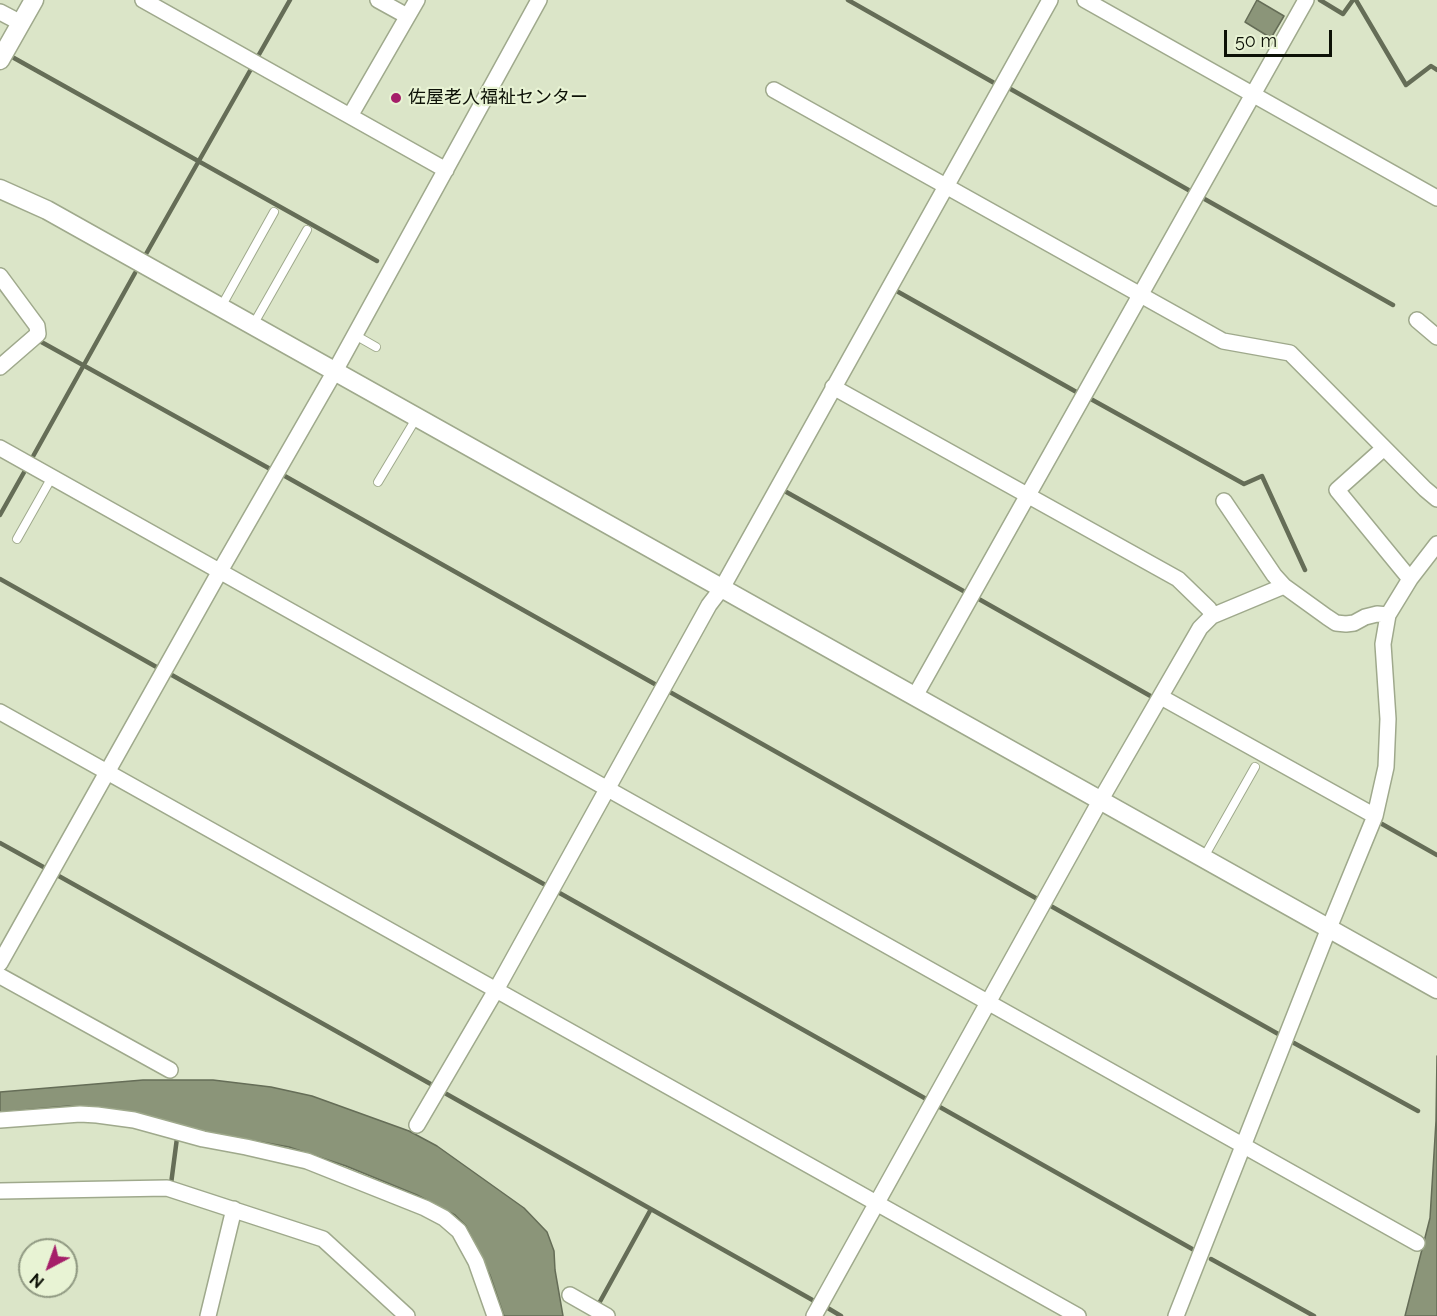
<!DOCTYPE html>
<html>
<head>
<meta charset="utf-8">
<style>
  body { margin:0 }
  #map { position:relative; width:1437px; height:1316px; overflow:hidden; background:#dbe5c8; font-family:Raleway,sans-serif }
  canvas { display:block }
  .north { position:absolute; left:18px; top:1238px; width:60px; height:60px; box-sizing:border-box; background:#e8f3d4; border:2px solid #909982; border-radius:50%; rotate:221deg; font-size:16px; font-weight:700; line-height:24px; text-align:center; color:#0d1107 }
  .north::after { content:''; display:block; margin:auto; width:21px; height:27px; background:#a51f69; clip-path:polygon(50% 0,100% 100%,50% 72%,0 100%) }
  .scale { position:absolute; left:1224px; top:30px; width:108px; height:27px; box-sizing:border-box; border:3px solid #0d1107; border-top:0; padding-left:8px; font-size:18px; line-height:21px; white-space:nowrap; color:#0d1107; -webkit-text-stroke:4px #e8f3d4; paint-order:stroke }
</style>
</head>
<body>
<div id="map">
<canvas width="1437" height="1316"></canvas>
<div class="north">N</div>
<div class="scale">50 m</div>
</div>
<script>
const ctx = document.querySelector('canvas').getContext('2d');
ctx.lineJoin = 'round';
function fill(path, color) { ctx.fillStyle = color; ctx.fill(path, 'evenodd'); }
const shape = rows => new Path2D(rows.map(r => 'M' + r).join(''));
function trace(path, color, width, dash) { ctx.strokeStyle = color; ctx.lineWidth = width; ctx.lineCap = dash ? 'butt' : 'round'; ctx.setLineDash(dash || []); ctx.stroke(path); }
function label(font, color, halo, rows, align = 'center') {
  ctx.font = font + ' Raleway,"Noto Sans JP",sans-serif'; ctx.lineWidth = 4.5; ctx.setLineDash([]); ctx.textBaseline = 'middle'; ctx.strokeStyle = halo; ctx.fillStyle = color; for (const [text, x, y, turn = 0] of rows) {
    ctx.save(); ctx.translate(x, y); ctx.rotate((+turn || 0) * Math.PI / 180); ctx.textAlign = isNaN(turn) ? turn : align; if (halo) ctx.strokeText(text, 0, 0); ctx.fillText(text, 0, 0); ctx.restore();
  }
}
const water = shape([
  [1257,0,1284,16,1271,38,1245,22,1257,0],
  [1437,1056,1437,1316,1405,1316,1430,1218,1436,1121,1437,1056],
  [143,1080,213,1080,271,1087,312,1096,409,1131,437,1146,524,1208,547,1232,554,1251,555,1270,563,1316,504,1316,490,1275,466,1226,455,1215,417,1195,346,1166,289,1147,195,1130,127,1112,69,1106,0,1112,0,1092,143,1080]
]);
fill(water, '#8b9579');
trace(water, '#656d57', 1.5);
trace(shape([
  [848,0,996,84],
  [1320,0,1343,14,1353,0],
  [1356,0,1406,85,1431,66,1437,70],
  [14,58,377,261],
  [257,58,290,0],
  [1007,87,1192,192],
  [1201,197,1393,305],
  [146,254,251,69],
  [893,289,1080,394],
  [36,339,272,470],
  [1089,398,1244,484,1262,476,1305,570],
  [31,460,135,273],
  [283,475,660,687],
  [781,489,967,593],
  [0,515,27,467],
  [0,579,160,669],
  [977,598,1154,698],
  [170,674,549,887],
  [668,691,1041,901],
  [1382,824,1437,855],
  [0,843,47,869],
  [57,875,436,1087],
  [556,891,928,1100],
  [1049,905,1280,1035],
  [1294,1043,1418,1111],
  [443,1092,816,1302],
  [938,1106,1194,1250],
  [171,1184,177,1138],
  [1211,1259,1314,1316],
  [597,1307,651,1209],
  [826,1307,841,1316]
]), '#656d57', 4.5);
const service = shape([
  [221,307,274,212],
  [253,325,307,230],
  [355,335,376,347],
  [378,482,417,417],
  [17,539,52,477],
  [1204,857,1255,767]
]);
const minor = shape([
  [143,0,446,170],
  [378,0,407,16],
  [1085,0,1437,198],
  [0,12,21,23],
  [774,90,1223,341,1290,353,1425,489,1437,499],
  [350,116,417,0],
  [0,276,37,326,38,334,0,367],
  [1417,320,1437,337],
  [0,448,1417,1243],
  [1384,448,1337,490,1410,579],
  [1224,501,1274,575,1284,586],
  [1212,616,1284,586,1327,617,1336,623,1346,624,1354,623,1365,617,1377,614,1388,615],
  [915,696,1306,0],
  [1161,697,1375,816],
  [0,712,1078,1316],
  [0,963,220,571,335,371,539,0],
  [0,976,170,1070],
  [0,1120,80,1114,97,1115,134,1120,203,1139,246,1147,307,1161,425,1208,444,1218,459,1231,476,1262,495,1316],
  [417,1125,496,990,709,605,722,588,1050,0],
  [0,1191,167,1188,323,1239,407,1316],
  [570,1295,607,1316],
  [208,1316,234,1209],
  [814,1316,1100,801,1200,628,1212,616,1209,609,1178,579,833,387],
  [1176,1316,1329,928,1375,816,1386,767,1388,719,1383,644,1388,615,1410,579,1437,544]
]);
const tertiary = shape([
  [0,60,34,0],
  [0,189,47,210,1437,989]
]);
trace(service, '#9fa98c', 10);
trace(minor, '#9fa98c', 18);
trace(tertiary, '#9fa98c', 21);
trace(service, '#fff', 8);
trace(minor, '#fff', 15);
trace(tertiary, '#fff', 18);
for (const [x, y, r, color] of [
  [396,98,6,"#a51f69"]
]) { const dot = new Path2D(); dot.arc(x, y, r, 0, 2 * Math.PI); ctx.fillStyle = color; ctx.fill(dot); trace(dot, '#e8f3d4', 2); }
label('18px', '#0d1107', '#e8f3d4', [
  ["佐屋老人福祉センター",408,98]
], 'left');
</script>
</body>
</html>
